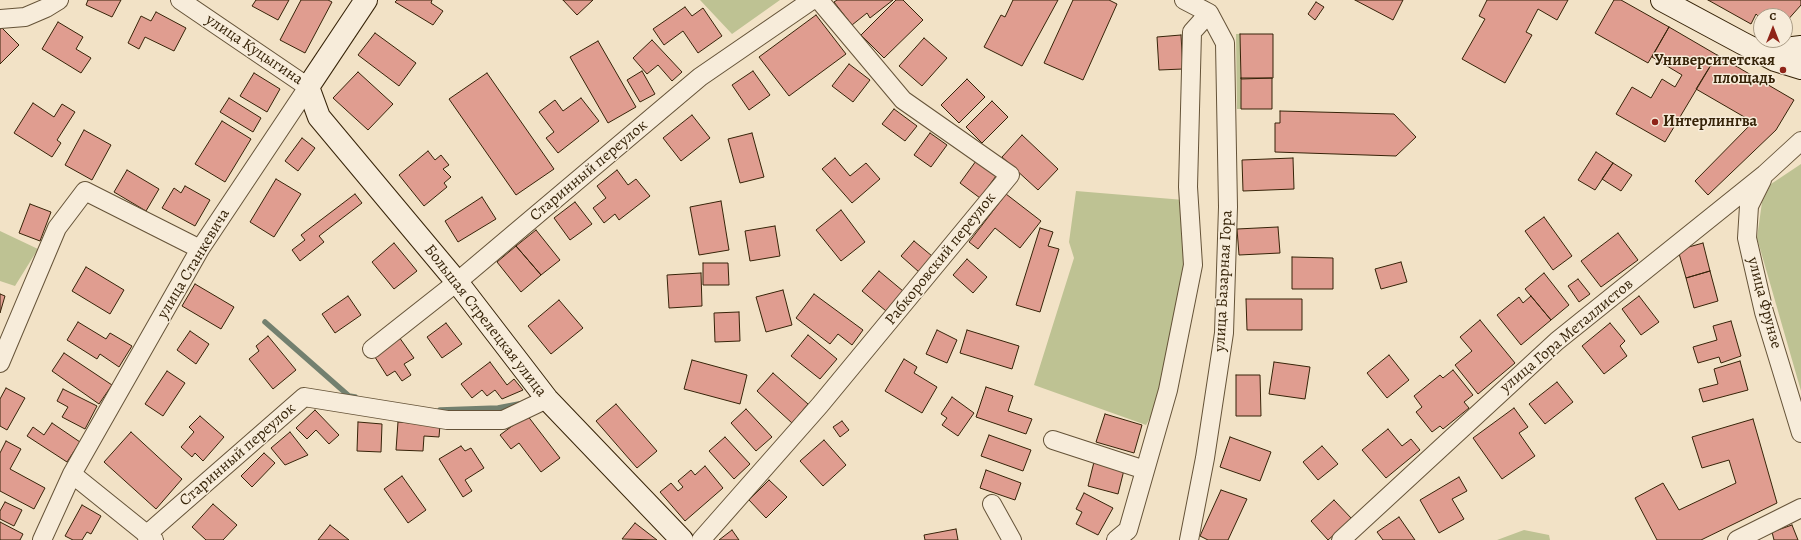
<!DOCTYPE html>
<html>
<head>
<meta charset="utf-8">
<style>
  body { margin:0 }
  #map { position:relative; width:1801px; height:540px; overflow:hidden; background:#f2e2c6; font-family:Alegreya,serif }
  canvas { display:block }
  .north { position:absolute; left:1753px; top:8px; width:40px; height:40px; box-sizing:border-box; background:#f7ecda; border:1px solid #aa9c86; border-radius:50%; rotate:0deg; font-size:11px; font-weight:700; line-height:16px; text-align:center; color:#362308 }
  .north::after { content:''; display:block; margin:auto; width:14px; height:18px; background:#8f2418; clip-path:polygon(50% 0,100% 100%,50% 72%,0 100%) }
</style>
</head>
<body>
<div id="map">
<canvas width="1801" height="540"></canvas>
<div class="north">С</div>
</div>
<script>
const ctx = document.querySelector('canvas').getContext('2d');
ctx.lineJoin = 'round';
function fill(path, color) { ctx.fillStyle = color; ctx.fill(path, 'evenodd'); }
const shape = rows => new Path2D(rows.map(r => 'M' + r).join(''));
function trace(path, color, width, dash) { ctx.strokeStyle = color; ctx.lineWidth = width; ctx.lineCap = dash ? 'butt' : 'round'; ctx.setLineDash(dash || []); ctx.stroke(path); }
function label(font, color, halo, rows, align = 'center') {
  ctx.font = font + ' Alegreya,serif'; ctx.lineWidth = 3; ctx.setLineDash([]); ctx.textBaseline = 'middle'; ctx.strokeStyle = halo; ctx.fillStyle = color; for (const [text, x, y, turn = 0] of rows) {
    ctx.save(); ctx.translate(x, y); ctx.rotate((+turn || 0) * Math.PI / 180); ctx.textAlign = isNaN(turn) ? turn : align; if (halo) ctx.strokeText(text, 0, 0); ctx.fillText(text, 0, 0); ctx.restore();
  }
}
fill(shape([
  [700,0,780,0,732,34],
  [1236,34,1240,34,1241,109,1237,109],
  [1801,164,1801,391,1757,238,1762,202,1771,184],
  [1076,191,1184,200,1188,262,1159,401,1146,425,1034,385,1074,258,1069,242],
  [0,231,38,249,15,286,0,281],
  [1524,530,1549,535,1550,540,1497,540]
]), '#bec293');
trace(shape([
  [265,322,349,396,355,397],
  [440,410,498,408,519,404]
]), '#73806f', 5.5);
const building = shape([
  [88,0,121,0,112,17,86,5,88,0],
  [256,0,289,0,278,20,252,6,256,0],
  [301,0,328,0,332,2,305,53,280,40,301,0],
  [397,0,432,0,431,3,443,11,433,25,395,2,397,0],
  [563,0,593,0,577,15,563,0],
  [837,0,893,0,870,18,867,13,852,25,834,2,837,0],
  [896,0,903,0,923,20,884,58,861,35,896,0],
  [1013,0,1058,0,1022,66,984,47,1001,15,1005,17,1013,0],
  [1073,0,1109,0,1117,4,1083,80,1044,63,1073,0],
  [1355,0,1403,0,1393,20,1355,0],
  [1487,0,1568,0,1557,20,1538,9,1526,32,1532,35,1505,83,1462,59,1485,19,1479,16,1487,0],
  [1614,0,1621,0,1669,27,1648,63,1595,33,1614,0],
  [1708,0,1801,0,1801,5,1785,23,1785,16,1761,16,1761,19,1756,14,1751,24,1708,0],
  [1316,2,1324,7,1315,20,1308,14,1316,2],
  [685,7,692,16,703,8,722,36,698,53,683,31,664,45,653,29,685,7],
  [156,12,186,28,174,51,145,37,139,49,128,43,141,16,151,21,156,12],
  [816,15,846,54,789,96,759,57,816,15],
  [58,22,83,37,76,49,91,58,81,73,42,49,58,22],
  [1669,27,1717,55,1665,142,1616,114,1632,87,1651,98,1662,79,1675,87,1682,75,1652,57,1669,27],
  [2,28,19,45,0,64,0,29,2,28],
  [375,33,416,63,399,86,358,55,375,33],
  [1240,34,1273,34,1273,78,1241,79,1240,34],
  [1181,35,1183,69,1159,70,1157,37,1181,35],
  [924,38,947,58,922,86,899,66,924,38],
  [652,40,682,72,672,81,658,65,647,74,633,58,652,40],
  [598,41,636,107,608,123,570,57,598,41],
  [1717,55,1794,100,1776,130,1708,195,1695,181,1753,122,1696,89,1717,55],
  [849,64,870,80,853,102,832,86,849,64],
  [642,71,655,94,640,102,627,80,642,71],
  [753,71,770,95,749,110,732,85,753,71],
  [358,72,393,104,368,130,333,98,358,72],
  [254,73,280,89,267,112,240,96,254,73],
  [487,73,554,169,516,195,449,99,487,73],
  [1241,78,1272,78,1272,109,1241,109,1241,78],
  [967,79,985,97,959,123,941,105,967,79],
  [229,98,261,118,253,132,220,112,229,98],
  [581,98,599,121,558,153,546,138,554,132,539,112,555,100,563,111,581,98],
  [992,101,1008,117,982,143,966,127,992,101],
  [33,103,54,117,62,104,75,112,57,140,61,143,52,157,14,133,33,103],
  [894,109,917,126,905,141,882,124,894,109],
  [1280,111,1394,114,1416,137,1396,156,1275,152,1275,123,1280,123,1280,111],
  [692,115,710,138,681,161,663,138,692,115],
  [222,121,251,139,225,182,195,164,222,121],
  [84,130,111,145,92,180,65,165,84,130],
  [752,133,764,177,740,183,728,139,752,133],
  [930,133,947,145,931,167,914,155,930,133],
  [1022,135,1058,169,1038,190,1002,157,1022,135],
  [302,138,315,148,298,171,285,161,302,138],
  [428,151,435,160,441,155,449,165,443,169,451,177,444,183,447,187,424,206,399,175,428,151],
  [1596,152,1613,163,1595,190,1578,180,1596,152],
  [835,158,850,176,866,163,880,179,852,203,822,169,835,158],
  [1293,158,1294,189,1243,191,1242,160,1293,158],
  [976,161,996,176,980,198,960,183,976,161],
  [1613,163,1632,175,1621,191,1602,179,1613,163],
  [127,170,159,189,146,211,114,192,127,170],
  [617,170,628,185,636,179,650,196,619,220,615,214,604,223,593,208,606,198,597,186,617,170],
  [276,179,301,194,274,237,250,222,276,179],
  [185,186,210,200,195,226,162,208,174,188,181,193,185,186],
  [355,194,362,203,319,236,324,242,300,261,292,250,305,240,301,235,355,194],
  [1006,194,1041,221,1020,248,995,228,978,249,969,242,1006,194],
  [482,197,496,219,458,242,445,221,482,197],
  [721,201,729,250,699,255,690,207,721,201],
  [575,202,592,224,570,240,554,218,575,202],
  [30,204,51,212,40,241,19,233,30,204],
  [841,210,865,242,841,261,816,230,841,210],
  [1544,217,1572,256,1553,270,1525,231,1544,217],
  [775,226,780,256,750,261,745,231,775,226],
  [1278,227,1280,253,1239,255,1237,229,1278,227],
  [1040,228,1053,232,1048,246,1059,249,1040,312,1016,305,1040,228],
  [536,230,560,260,541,275,516,246,536,230],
  [1618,233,1638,260,1601,287,1581,261,1618,233],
  [914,241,932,256,919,272,901,256,914,241],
  [394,243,417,271,394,289,372,262,394,243],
  [1703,243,1710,271,1686,278,1678,250,1703,243],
  [516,246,541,275,521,292,497,262,516,246],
  [1292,257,1333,258,1333,289,1292,289,1292,257],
  [967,259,987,277,973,293,953,275,967,259],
  [1401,262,1407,282,1381,289,1375,269,1401,262],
  [703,263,728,263,729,285,703,285,703,263],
  [86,267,124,290,110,314,72,291,86,267],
  [879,271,903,291,886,311,862,291,879,271],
  [1710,271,1718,301,1694,308,1686,278,1710,271],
  [701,273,702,306,669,308,667,275,701,273],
  [1544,273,1569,305,1551,320,1525,289,1544,273],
  [1578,279,1590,294,1579,302,1568,286,1578,279],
  [195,284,234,307,221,329,182,306,195,284],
  [783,290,792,325,766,332,756,297,783,290],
  [0,294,5,296,0,313,0,294],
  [814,294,863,330,852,345,838,334,830,344,796,318,814,294],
  [348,296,361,315,335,333,322,314,348,296],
  [1531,296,1551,320,1521,345,1497,315,1519,297,1523,303,1531,296],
  [1639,296,1659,322,1641,335,1622,309,1639,296],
  [1246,299,1302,299,1302,330,1247,330,1246,299],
  [559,300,583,328,551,354,528,326,559,300],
  [739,312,740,341,715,342,714,313,739,312],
  [1480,320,1515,363,1478,394,1455,365,1472,351,1460,337,1480,320],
  [1731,321,1741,356,1721,363,1719,357,1698,363,1693,347,1717,340,1713,326,1731,321],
  [78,322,106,339,110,333,132,346,119,367,100,354,97,359,67,340,78,322],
  [446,323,462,344,442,358,427,337,446,323],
  [1610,323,1625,341,1620,346,1627,356,1604,374,1582,346,1610,323],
  [937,330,957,340,947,363,926,354,937,330],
  [967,330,1019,346,1012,369,960,353,967,330],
  [190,331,209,344,196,364,177,350,190,331],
  [808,335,837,359,820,379,791,356,808,335],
  [268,336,296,370,273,389,249,359,259,351,256,346,268,336],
  [399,337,414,358,404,364,411,375,402,381,395,371,387,376,373,354,399,337],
  [64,353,112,385,99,404,52,371,64,353],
  [1389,355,1409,380,1387,398,1367,373,1389,355],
  [904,359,917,367,914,373,937,387,922,413,885,391,904,359],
  [692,360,747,375,740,404,684,389,692,360],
  [1740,361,1748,390,1703,402,1699,389,1718,384,1714,369,1740,361],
  [490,362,507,385,514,379,523,390,502,399,495,390,487,396,482,390,472,398,461,384,490,362],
  [1274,362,1310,367,1305,399,1269,394,1274,362],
  [1453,370,1473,395,1464,402,1469,408,1443,429,1440,426,1432,432,1416,412,1422,407,1414,396,1440,375,1443,378,1453,370],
  [167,371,185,383,163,416,145,404,167,371],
  [773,373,808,404,792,423,757,391,773,373],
  [1236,375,1260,375,1261,416,1236,416,1236,375],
  [1557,382,1573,402,1545,424,1529,404,1557,382],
  [986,387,1013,396,1008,411,1032,419,1026,434,976,417,986,387],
  [6,388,25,398,7,430,0,426,0,399,6,388],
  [63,389,97,406,85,429,62,417,68,407,57,401,63,389],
  [952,397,974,413,958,436,942,425,947,418,941,414,952,397],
  [616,404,657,451,637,468,596,421,616,404],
  [1514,408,1528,427,1519,433,1535,456,1502,479,1473,438,1514,408],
  [746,409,772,437,756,451,731,423,746,409],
  [315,410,339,435,329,444,316,430,307,439,296,428,315,410],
  [1105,414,1142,425,1134,453,1096,442,1105,414],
  [527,415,560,458,541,472,519,443,511,449,500,435,527,415],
  [200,416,224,437,203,461,195,453,192,457,181,447,194,432,189,427,200,416],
  [1753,419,1777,503,1701,540,1657,540,1635,498,1663,483,1679,510,1736,483,1729,460,1702,468,1692,437,1753,419],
  [842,421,849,430,840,437,833,427,842,421],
  [358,422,382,424,381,452,357,451,358,422],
  [398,422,440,425,439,437,424,436,423,451,396,450,398,422],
  [52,423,80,442,67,462,27,436,33,427,44,435,52,423],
  [1388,429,1402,446,1411,439,1420,450,1386,478,1362,450,1388,429],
  [131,432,182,479,156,509,104,462,131,432],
  [290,432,308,455,285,465,271,448,290,432],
  [989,435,1031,450,1023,471,981,456,989,435],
  [725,437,750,464,734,479,709,451,725,437],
  [1230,437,1271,452,1260,481,1220,467,1230,437],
  [824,440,846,465,823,486,800,461,824,440],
  [6,441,21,449,10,469,45,488,34,509,0,491,0,453,6,441],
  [461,446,465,451,471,448,484,468,465,480,472,491,463,497,439,459,461,446],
  [1322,446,1338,464,1318,480,1303,462,1322,446],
  [264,453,275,463,252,487,241,476,264,453],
  [1094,462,1124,470,1118,494,1088,486,1094,462],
  [705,466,723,488,685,521,660,492,671,483,678,491,683,487,678,481,691,470,695,475,705,466],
  [986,470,1021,483,1015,500,980,488,986,470],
  [402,476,426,510,408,523,384,489,402,476],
  [1459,477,1467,491,1452,499,1464,519,1439,533,1420,500,1459,477],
  [769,480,787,497,766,518,749,500,769,480],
  [1221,490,1247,499,1228,540,1208,540,1200,536,1221,490],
  [1084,493,1113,508,1098,535,1076,524,1082,512,1076,509,1084,493],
  [1334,500,1352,519,1328,540,1311,521,1334,500],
  [5,502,22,510,14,526,0,519,0,511,5,502],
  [213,504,237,525,223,540,206,540,192,527,213,504],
  [82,505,101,516,91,534,87,532,82,540,73,540,65,536,82,505],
  [1399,517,1415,540,1383,540,1377,532,1399,517],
  [0,522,23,534,20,540,0,540,0,522],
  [635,523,657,540,622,539,635,523],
  [330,525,349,540,318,540,330,525],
  [1792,525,1798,540,1774,540,1772,532,1792,525],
  [956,529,958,540,925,540,924,535,956,529],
  [732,530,739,540,719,540,732,530]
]);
fill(building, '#e09d90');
trace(building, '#362308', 1);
const street = shape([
  [1184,0,1209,13,1225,43,1228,207,1224,333,1205,458,1189,540],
  [0,19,25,17,46,8,59,0],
  [1762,180,1749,206,1747,238,1764,312,1801,433],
  [372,349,457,282,700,77,812,0],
  [0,363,57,228,85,191,200,249],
  [1053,440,1145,470],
  [72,474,154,540],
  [992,504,1012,540],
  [146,535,304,397,447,420,503,420,547,399],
  [42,540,72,474,200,249,308,87,180,0],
  [701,540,820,405,1010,175,903,100,819,0],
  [1116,540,1128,530,1168,390,1193,265,1188,187,1192,32,1209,13],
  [1341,540,1557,341,1765,174,1801,141],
  [1737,540,1801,508]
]);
const secondary = shape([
  [366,0,308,87,319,117,457,282,547,399,682,540],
  [1662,0,1742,43,1775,60,1801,68],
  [1761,47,1777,50,1801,47]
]);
trace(street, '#655338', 20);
trace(secondary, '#362308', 24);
trace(street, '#f7ecda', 18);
trace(secondary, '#f7ecda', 22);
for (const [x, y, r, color] of [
  [1783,70,4,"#8f2418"],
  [1655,122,4,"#8f2418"]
]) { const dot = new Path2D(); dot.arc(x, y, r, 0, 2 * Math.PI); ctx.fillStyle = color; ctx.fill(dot); trace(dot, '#f7ecda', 1.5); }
label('16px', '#362308', '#f7ecda', [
  ["улица Куцыгина",254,50,34],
  ["Старинный переулок",589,171,-40],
  ["Рабкоровский переулок",941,259,-51],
  ["улица Станкевича",194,264,-59],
  ["улица Базарная Гора",1224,281,-87],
  ["улица Фрунзе",1764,303,75],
  ["Большая Стрелецкая улица",485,321,52],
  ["улица Гора Металлистов",1567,336,-40],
  ["Старинный переулок",238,455,-41]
]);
label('bold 16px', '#362308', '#f7ecda', [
  ["Университетская",1775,61],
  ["площадь",1775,79],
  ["Интерлингва",1663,122,"left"]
], 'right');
</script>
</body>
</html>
